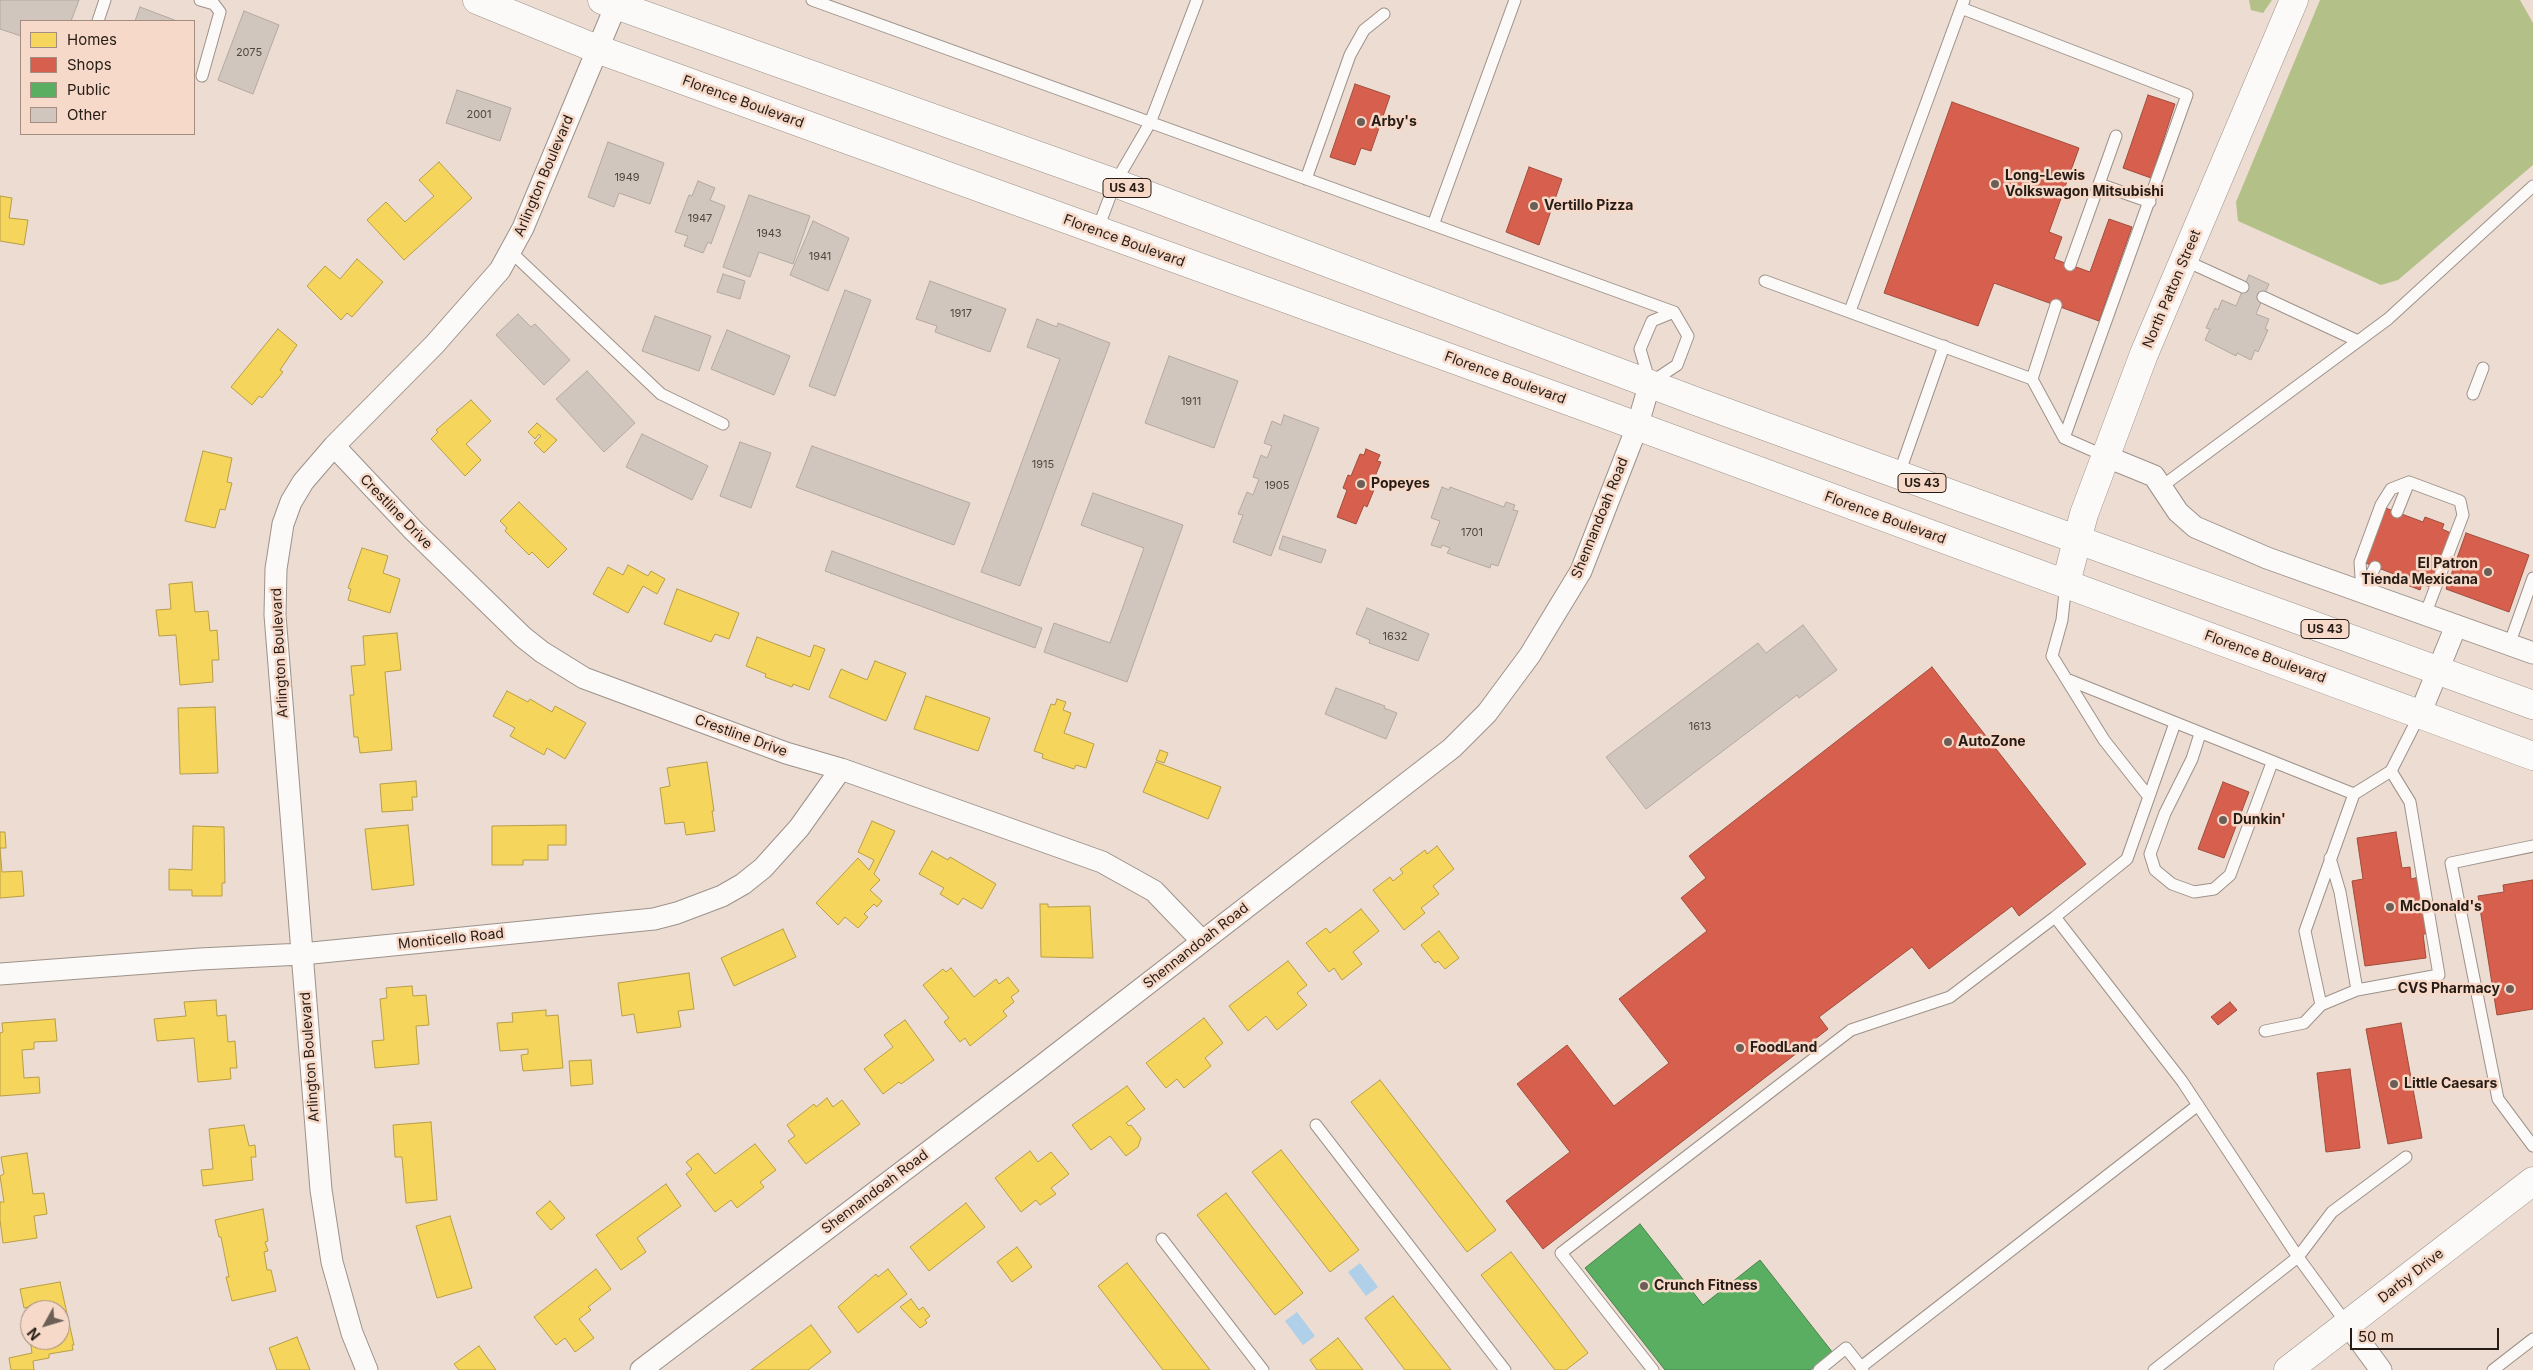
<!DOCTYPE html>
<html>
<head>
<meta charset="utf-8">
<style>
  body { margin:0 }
  #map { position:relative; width:2533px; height:1370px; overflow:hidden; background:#ecdcd2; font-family:Inter,sans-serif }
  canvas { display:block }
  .legend { position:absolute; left:20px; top:20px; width:175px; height:115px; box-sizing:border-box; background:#f6d9c8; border:1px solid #a38d80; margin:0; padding:6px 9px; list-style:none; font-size:15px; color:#261c15 }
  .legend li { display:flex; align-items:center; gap:10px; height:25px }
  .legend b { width:25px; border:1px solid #a38d80 }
  .north { position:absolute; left:20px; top:1300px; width:50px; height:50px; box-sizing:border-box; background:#f6d9c8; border:1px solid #a38d80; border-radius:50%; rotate:231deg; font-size:14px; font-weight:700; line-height:20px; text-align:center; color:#261c15 }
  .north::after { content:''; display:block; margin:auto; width:18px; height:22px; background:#6b5f57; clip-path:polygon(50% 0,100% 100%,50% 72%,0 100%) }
  .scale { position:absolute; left:2350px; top:1328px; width:149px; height:22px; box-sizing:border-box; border:2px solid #261c15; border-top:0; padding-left:6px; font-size:15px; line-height:18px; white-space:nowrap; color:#261c15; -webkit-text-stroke:4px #f6d9c8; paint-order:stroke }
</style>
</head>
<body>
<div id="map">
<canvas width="2533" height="1370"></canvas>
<ul class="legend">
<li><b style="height:14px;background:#f6d55c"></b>Homes</li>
<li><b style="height:14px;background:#d6604d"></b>Shops</li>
<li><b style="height:14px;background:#5aae61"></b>Public</li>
<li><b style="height:14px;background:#d0c6bd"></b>Other</li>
</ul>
<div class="north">N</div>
<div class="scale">50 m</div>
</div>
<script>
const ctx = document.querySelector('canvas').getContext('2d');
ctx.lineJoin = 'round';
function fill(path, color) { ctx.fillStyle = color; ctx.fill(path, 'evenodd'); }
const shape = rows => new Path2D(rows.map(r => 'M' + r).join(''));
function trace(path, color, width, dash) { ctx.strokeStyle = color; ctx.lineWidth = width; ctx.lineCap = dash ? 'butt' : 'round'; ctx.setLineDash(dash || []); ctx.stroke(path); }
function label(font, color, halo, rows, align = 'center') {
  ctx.font = font + ' Inter,sans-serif'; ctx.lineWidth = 5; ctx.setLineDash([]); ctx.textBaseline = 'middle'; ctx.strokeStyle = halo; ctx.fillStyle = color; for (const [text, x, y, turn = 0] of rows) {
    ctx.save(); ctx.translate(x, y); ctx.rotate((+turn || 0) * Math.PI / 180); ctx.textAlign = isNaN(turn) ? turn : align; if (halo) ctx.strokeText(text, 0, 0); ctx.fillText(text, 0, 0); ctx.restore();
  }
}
fill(shape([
  [2249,0,2272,0,2263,13,2251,10],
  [2320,0,2520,0,2533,23,2533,165,2398,280,2381,285,2238,221,2236,202]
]), '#b3c088');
fill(shape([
  [1360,1263,1378,1287,1366,1296,1348,1272],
  [1297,1312,1315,1336,1303,1345,1285,1321]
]), '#b0cfe8');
const homes = shape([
  [439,162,472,198,404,260,367,220,386,202,405,222,434,196,419,180,439,162],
  [0,196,12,198,9,218,28,220,24,245,0,241,0,196],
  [357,259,383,282,352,317,347,313,341,320,307,286,325,266,340,279,357,259],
  [278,329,297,345,280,370,283,372,262,398,259,396,252,405,231,387,278,329],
  [471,400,491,421,466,444,481,460,465,476,431,439,438,432,436,430,471,400],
  [537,423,557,440,544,453,534,443,541,436,539,434,535,439,528,432,537,423],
  [203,451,232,458,227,482,232,483,225,510,220,509,215,528,185,521,203,451],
  [519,502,567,549,548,568,532,552,529,555,505,531,507,528,500,521,519,502],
  [362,548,388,556,383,573,400,579,390,613,348,600,351,589,348,588,362,548],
  [628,565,648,576,651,571,665,579,657,594,643,586,628,613,593,594,608,567,623,575,628,565],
  [192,582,195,612,208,611,210,631,217,630,219,660,212,660,213,682,180,685,176,635,159,636,156,610,171,609,169,584,192,582],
  [677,589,739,613,729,639,715,634,711,642,664,624,677,589],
  [397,633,401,670,385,672,392,750,360,753,358,737,354,737,350,695,354,695,351,666,365,665,363,636,397,633],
  [757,637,810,657,814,645,825,649,809,690,793,684,792,687,765,677,766,674,746,666,757,637],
  [875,661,906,673,886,721,829,697,841,669,867,680,875,661],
  [507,691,528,702,530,699,552,712,555,706,586,723,565,759,547,748,544,755,510,736,515,728,493,716,507,691],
  [926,696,990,718,978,751,914,729,926,696],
  [1057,699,1066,702,1063,710,1071,713,1064,733,1094,744,1086,768,1076,765,1074,769,1042,758,1043,754,1034,751,1051,704,1055,705,1057,699],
  [215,707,218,773,180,774,178,708,215,707],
  [1160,750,1168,753,1164,763,1156,760,1160,750],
  [707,762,714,811,712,811,715,831,686,835,684,822,665,824,660,788,670,786,667,768,707,762],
  [1156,762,1221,787,1208,819,1143,792,1156,762],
  [416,781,417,797,412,797,413,810,382,812,380,784,416,781],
  [872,821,895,831,874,874,880,880,870,890,882,901,877,907,874,904,864,914,868,917,858,928,845,917,838,925,816,903,858,858,869,870,874,860,858,852,872,821],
  [408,825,414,885,372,890,365,829,408,825],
  [566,825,566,845,548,845,548,860,523,860,523,865,492,865,492,826,566,825],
  [193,826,224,827,225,883,222,883,222,896,192,896,192,890,169,890,169,869,192,870,193,826],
  [0,832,5,832,6,848,0,848,2,872,22,871,24,896,0,898,0,832],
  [1437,846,1454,869,1433,886,1439,894,1421,908,1425,913,1404,930,1373,890,1390,877,1393,881,1403,873,1400,869,1425,850,1427,854,1437,846],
  [932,851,948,860,950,857,996,884,982,909,963,898,958,905,940,894,944,888,919,874,932,851],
  [1040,904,1048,904,1048,907,1090,906,1093,958,1041,957,1040,904],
  [1361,909,1379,931,1353,952,1362,964,1342,980,1334,968,1329,972,1306,943,1326,928,1330,933,1361,909],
  [783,929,796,957,734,986,721,958,783,929],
  [1439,931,1459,958,1445,969,1438,961,1435,963,1421,945,1439,931],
  [1288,961,1307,985,1297,993,1307,1005,1277,1030,1266,1016,1248,1031,1229,1006,1288,961],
  [951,968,974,997,996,979,999,984,1008,977,1019,991,1011,997,1014,1002,1003,1011,1007,1016,970,1046,965,1038,960,1042,944,1022,949,1018,923,985,943,969,946,972,951,968],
  [689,973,694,1009,678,1011,681,1027,637,1033,634,1014,622,1016,618,983,689,973],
  [412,986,413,996,426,995,429,1025,416,1026,419,1064,375,1068,372,1041,384,1040,380,999,387,998,386,988,412,986],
  [216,1000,217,1016,226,1015,228,1042,235,1041,237,1068,230,1068,231,1079,198,1082,194,1038,157,1041,154,1019,186,1016,184,1002,216,1000],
  [546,1010,546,1016,558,1015,563,1068,523,1071,521,1055,528,1054,528,1049,500,1051,497,1023,513,1022,512,1013,546,1010],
  [1204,1018,1223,1043,1205,1058,1211,1066,1184,1088,1177,1079,1166,1088,1146,1063,1204,1018],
  [55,1019,57,1041,34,1042,34,1049,22,1050,24,1078,39,1077,40,1093,0,1096,0,1033,3,1032,2,1023,55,1019],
  [905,1020,934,1060,901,1084,899,1082,883,1094,864,1069,893,1047,884,1035,905,1020],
  [591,1060,593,1084,571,1086,569,1061,591,1060],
  [1380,1080,1496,1230,1467,1252,1351,1102,1380,1080],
  [1127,1086,1145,1109,1126,1123,1129,1126,1131,1125,1141,1138,1138,1147,1126,1156,1110,1136,1091,1150,1072,1125,1127,1086],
  [827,1098,833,1107,842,1100,860,1124,806,1164,788,1141,795,1136,787,1125,814,1104,816,1107,827,1098],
  [431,1122,437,1200,406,1203,402,1157,395,1157,393,1125,431,1122],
  [244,1125,249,1146,255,1145,256,1157,251,1157,253,1180,203,1186,201,1170,213,1169,209,1129,244,1125],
  [755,1144,776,1170,760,1182,764,1187,737,1208,731,1200,715,1212,686,1174,692,1169,686,1162,698,1153,715,1174,755,1144],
  [1281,1150,1359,1250,1330,1272,1252,1172,1281,1150],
  [1030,1151,1038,1162,1051,1152,1069,1174,1051,1188,1056,1194,1040,1205,1036,1200,1021,1212,995,1178,1030,1151],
  [27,1153,33,1194,44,1193,47,1214,34,1216,37,1238,3,1243,0,1220,0,1202,4,1202,0,1176,4,1174,1,1157,27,1153],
  [666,1184,681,1206,637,1238,646,1252,621,1270,596,1235,666,1184],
  [1226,1193,1303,1293,1275,1315,1197,1215,1226,1193],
  [550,1201,565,1218,551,1230,536,1213,550,1201],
  [966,1203,985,1227,929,1271,910,1247,966,1203],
  [263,1209,268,1241,265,1242,268,1251,264,1252,267,1270,271,1270,276,1291,232,1301,226,1277,229,1277,221,1237,219,1237,215,1220,263,1209],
  [450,1216,472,1288,437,1298,416,1226,450,1216],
  [1017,1247,1032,1267,1012,1282,997,1262,1017,1247],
  [1511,1252,1588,1353,1566,1370,1555,1370,1481,1275,1511,1252],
  [1127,1263,1210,1370,1163,1370,1098,1286,1127,1263],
  [596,1269,611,1289,588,1307,591,1310,579,1319,594,1338,575,1352,565,1338,556,1345,534,1317,596,1269],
  [888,1269,907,1294,858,1333,838,1307,876,1274,878,1277,888,1269],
  [60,1282,74,1345,72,1345,73,1350,49,1354,49,1358,33,1361,34,1370,11,1370,9,1358,32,1353,30,1339,60,1340,60,1310,35,1310,34,1306,24,1308,20,1289,60,1282],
  [1393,1296,1451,1370,1405,1370,1365,1318,1393,1296],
  [911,1299,919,1310,923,1307,930,1316,925,1320,927,1323,920,1328,900,1307,911,1299],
  [811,1325,831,1352,808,1370,751,1370,811,1325],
  [297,1337,310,1370,277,1370,269,1348,297,1337],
  [1338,1338,1363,1370,1317,1370,1310,1360,1338,1338],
  [479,1346,496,1370,459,1370,454,1364,479,1346]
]);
fill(homes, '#f6d55c');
trace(homes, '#b89e47', 1);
const shops = shape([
  [1355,84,1390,96,1371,151,1361,148,1355,165,1330,157,1355,84],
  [2148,95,2175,104,2151,178,2123,168,2148,95],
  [1952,102,2079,148,2049,232,2062,237,2054,259,2090,272,2109,219,2132,227,2099,321,1994,283,1978,326,1884,293,1952,102],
  [1529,167,1562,179,1539,245,1506,232,1529,167],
  [1366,449,1380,455,1377,461,1381,462,1374,479,1378,480,1367,507,1364,505,1356,524,1337,517,1347,490,1343,488,1348,475,1351,476,1360,454,1364,455,1366,449],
  [2383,507,2423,522,2425,517,2444,524,2442,529,2451,533,2430,587,2422,584,2420,590,2402,583,2404,578,2363,562,2383,507],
  [2466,533,2529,555,2509,612,2446,589,2466,533],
  [1932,667,2086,864,2019,916,2012,906,1929,969,1912,947,1819,1017,1828,1029,1543,1249,1506,1201,1570,1152,1517,1084,1567,1045,1614,1106,1669,1063,1619,999,1707,931,1681,898,1706,878,1689,856,1932,667],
  [2223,782,2249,792,2224,858,2198,849,2223,782],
  [2396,832,2402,868,2410,867,2411,879,2419,877,2428,934,2423,934,2426,958,2365,966,2352,881,2363,879,2357,838,2396,832],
  [2533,880,2533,1009,2497,1015,2478,896,2504,892,2503,885,2533,880],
  [2230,1002,2237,1010,2218,1025,2211,1017,2230,1002],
  [2401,1023,2422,1138,2388,1144,2366,1029,2401,1023],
  [2350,1069,2360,1148,2326,1152,2317,1073,2350,1069]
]);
fill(shops, '#d6604d');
trace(shops, '#a14c3c', 1);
const public = shape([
  [1640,1224,1703,1305,1760,1260,1833,1353,1810,1370,1665,1370,1585,1268,1640,1224]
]);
fill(public, '#5aae61');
trace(public, '#4a824a', 1);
const building = shape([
  [0,0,79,0,71,21,21,21,21,36,0,29,0,0],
  [140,7,177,21,135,21,140,7],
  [244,11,279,25,253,94,218,80,244,11],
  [457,90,511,108,500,141,446,123,457,90],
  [608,142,664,163,650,204,619,193,614,207,588,197,608,142],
  [698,181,715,188,710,200,725,206,711,244,708,242,703,253,684,246,688,236,675,232,689,195,692,196,698,181],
  [749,195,810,216,793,264,759,252,750,277,723,267,749,195],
  [813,221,849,238,828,291,790,275,813,221],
  [723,274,745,281,740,299,717,292,723,274],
  [2249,275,2269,284,2256,314,2269,319,2265,329,2268,330,2258,352,2255,350,2251,360,2237,353,2236,356,2205,340,2210,329,2206,328,2215,308,2218,310,2222,300,2236,306,2249,275],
  [930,281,1006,309,990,352,935,332,937,326,916,319,930,281],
  [845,290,871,300,835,396,809,386,845,290],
  [518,314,531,327,535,324,570,360,544,385,496,335,518,314],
  [655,316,711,336,699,371,642,351,655,316],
  [1037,319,1057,327,1058,323,1110,343,1020,586,981,572,1060,359,1027,347,1037,319],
  [727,330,790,356,774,395,711,369,727,330],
  [1169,356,1238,381,1214,448,1145,423,1169,356],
  [587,371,635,423,604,452,556,399,587,371],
  [1284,415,1319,428,1271,556,1233,542,1243,515,1238,514,1247,492,1253,495,1259,479,1253,477,1261,455,1267,458,1272,446,1264,443,1272,421,1281,425,1284,415],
  [642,434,708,466,692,500,626,467,642,434],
  [740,442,771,453,751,508,720,496,740,442],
  [812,446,970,503,954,545,796,487,812,446],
  [1442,487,1449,490,1450,487,1504,507,1506,502,1515,505,1513,510,1518,511,1498,566,1491,564,1490,568,1447,553,1450,548,1442,545,1441,548,1431,545,1440,521,1431,518,1442,487],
  [1093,493,1183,525,1127,682,1044,652,1054,623,1110,643,1144,548,1081,525,1093,493],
  [1283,536,1326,550,1321,563,1279,549,1283,536],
  [832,551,1042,628,1035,648,825,571,832,551],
  [1367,608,1429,634,1418,661,1369,643,1370,640,1356,634,1367,608],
  [1803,625,1837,670,1799,698,1797,695,1646,809,1606,757,1758,643,1766,653,1803,625],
  [1336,688,1385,706,1384,708,1397,713,1386,739,1325,714,1336,688]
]);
fill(building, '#d0c6bd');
trace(building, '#b3a9a0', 1);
const lane = shape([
  [200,0,214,4,220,12,202,76],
  [812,0,1674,312,1688,336,1677,365,1650,383,1640,349,1652,321,1674,312],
  [1961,8,2187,95,2064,438],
  [98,21,105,0],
  [1306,179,1350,55,1364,30,1384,14],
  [2099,184,2116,136],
  [1433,225,1515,0],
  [1097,231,1115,183,1150,123,1197,0],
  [510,251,661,394,723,424],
  [2184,260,2243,287],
  [2070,265,2099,184,2150,202],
  [1765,281,2032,379,2064,438,2105,456],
  [2263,297,2358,341],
  [1850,311,1964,0],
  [2032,379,2056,305],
  [2473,394,2483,368],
  [1899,474,1944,346],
  [2161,487,2388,319,2533,186],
  [2397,512,2409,482],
  [2066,583,2062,620,2052,656,2104,740,2149,797],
  [2362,592,2360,562,2381,505,2391,489,2409,482,2460,501,2463,515,2425,615],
  [2362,592,2375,567],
  [2509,645,2533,578],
  [2069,680,2354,794,2391,771,2420,714],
  [2175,723,2127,859,2055,917,2182,1081,2298,1257,2347,1324],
  [2200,734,2192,759,2165,813,2150,854,2155,870,2172,884,2194,892,2214,889,2230,875,2272,763],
  [2533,846,2451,863,2498,1099,2533,1146],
  [2330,858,2340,892,2357,990],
  [2321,1005,2357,990,2439,975,2410,802,2391,771],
  [2265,1031,2304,1023,2321,1005,2305,931,2354,794],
  [1316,1125,1505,1370],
  [1162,1239,1263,1370],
  [1653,1370,1561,1253,1851,1030,1950,997,2055,917],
  [1819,1370,1846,1348,1861,1367],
  [1863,1370,1861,1367,2198,1105],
  [2154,1370,2298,1257,2332,1212,2406,1157],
  [2493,1370,2533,1339]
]);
const street = shape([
  [334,446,414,531,523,637,542,652,584,678,786,753,841,769,1102,862,1154,891,1202,941],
  [2105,456,2154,476,2178,512,2195,527,2267,558,2533,653],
  [2420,714,2456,626],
  [0,974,200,959,302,954,654,919,677,913,722,896,743,884,763,868,799,828,841,769],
  [2348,1325,2381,1370],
  [367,1370,352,1333,332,1262,321,1190,275,615,276,569,283,524,291,502,303,482,334,446,435,344,500,270,523,228,616,5],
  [641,1370,1035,1071,1452,748,1487,713,1530,655,1581,571,1637,427,1650,383]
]);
const secondary = shape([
  [2066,583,2084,514,2144,354,2294,0],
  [2288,1370,2533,1181]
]);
const highway = shape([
  [477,0,597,49,1588,408,2533,756],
  [602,0,1115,183,1698,402,2533,705]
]);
trace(lane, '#9d928a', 13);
trace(street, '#9d928a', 23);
trace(secondary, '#9d928a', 29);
trace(highway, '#9d928a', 29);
trace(lane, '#fcfaf8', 11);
trace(street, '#fcfaf8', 21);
trace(secondary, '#fcfaf8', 28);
trace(highway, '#fcfaf8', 28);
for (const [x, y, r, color] of [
  [1361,122,5,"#6b5f57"],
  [1995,184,5,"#6b5f57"],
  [1534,206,5,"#6b5f57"],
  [1361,484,5,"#6b5f57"],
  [2488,572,5,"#6b5f57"],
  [1948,742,5,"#6b5f57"],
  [2223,820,5,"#6b5f57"],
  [2390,907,5,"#6b5f57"],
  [2510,989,5,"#6b5f57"],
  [1740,1048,5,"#6b5f57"],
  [2394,1084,5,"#6b5f57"],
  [1644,1286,5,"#6b5f57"]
]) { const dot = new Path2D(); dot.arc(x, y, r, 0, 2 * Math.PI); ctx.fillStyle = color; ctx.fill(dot); trace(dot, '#f6d9c8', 2); }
label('11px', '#50463f', null, [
  ["2075",249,53],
  ["2001",479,115],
  ["1949",627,178],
  ["1947",700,219],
  ["1943",769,234],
  ["1941",820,257],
  ["1917",961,314],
  ["1911",1191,402],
  ["1915",1043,465],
  ["1905",1277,486],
  ["1701",1472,533],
  ["1632",1395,637],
  ["1613",1700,727]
]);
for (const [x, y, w] of [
  [1127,188,48],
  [1922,483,48],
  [2325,629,48]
]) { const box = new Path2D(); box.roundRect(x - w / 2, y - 9.5, w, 19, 4); ctx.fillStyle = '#f6d9c8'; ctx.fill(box); trace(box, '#261c15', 1); }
label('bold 12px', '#261c15', null, [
  ["US 43",1127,188],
  ["US 43",1922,483],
  ["US 43",2325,629]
]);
label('14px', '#261c15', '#f6d9c8', [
  ["Florence Boulevard",743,102,20],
  ["Arlington Boulevard",544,176,-67],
  ["Florence Boulevard",1124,241,20],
  ["North Patton Street",2172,289,-67],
  ["Florence Boulevard",1505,378,20],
  ["Crestline Drive",396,512,46],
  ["Shennandoah Road",1600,518,-68],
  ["Florence Boulevard",1885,518,20],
  ["Arlington Boulevard",280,653,-93],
  ["Florence Boulevard",2265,657,20],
  ["Crestline Drive",741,736,20],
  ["Monticello Road",451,939,-6],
  ["Shennandoah Road",1196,946,-38],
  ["Arlington Boulevard",310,1057,-94],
  ["Shennandoah Road",875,1192,-37],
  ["Darby Drive",2411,1276,-38]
]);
label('bold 14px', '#261c15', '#f6d9c8', [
  ["Arby's",1371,122],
  ["Long-Lewis",2005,176],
  ["Volkswagon Mitsubishi",2005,192],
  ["Vertillo Pizza",1544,206],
  ["Popeyes",1371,484],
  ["El Patron",2478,564,"right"],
  ["Tienda Mexicana",2478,580,"right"],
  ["AutoZone",1958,742],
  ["Dunkin'",2233,820],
  ["McDonald's",2400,907],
  ["CVS Pharmacy",2500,989,"right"],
  ["FoodLand",1750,1048],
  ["Little Caesars",2404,1084],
  ["Crunch Fitness",1654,1286]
], 'left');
</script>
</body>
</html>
